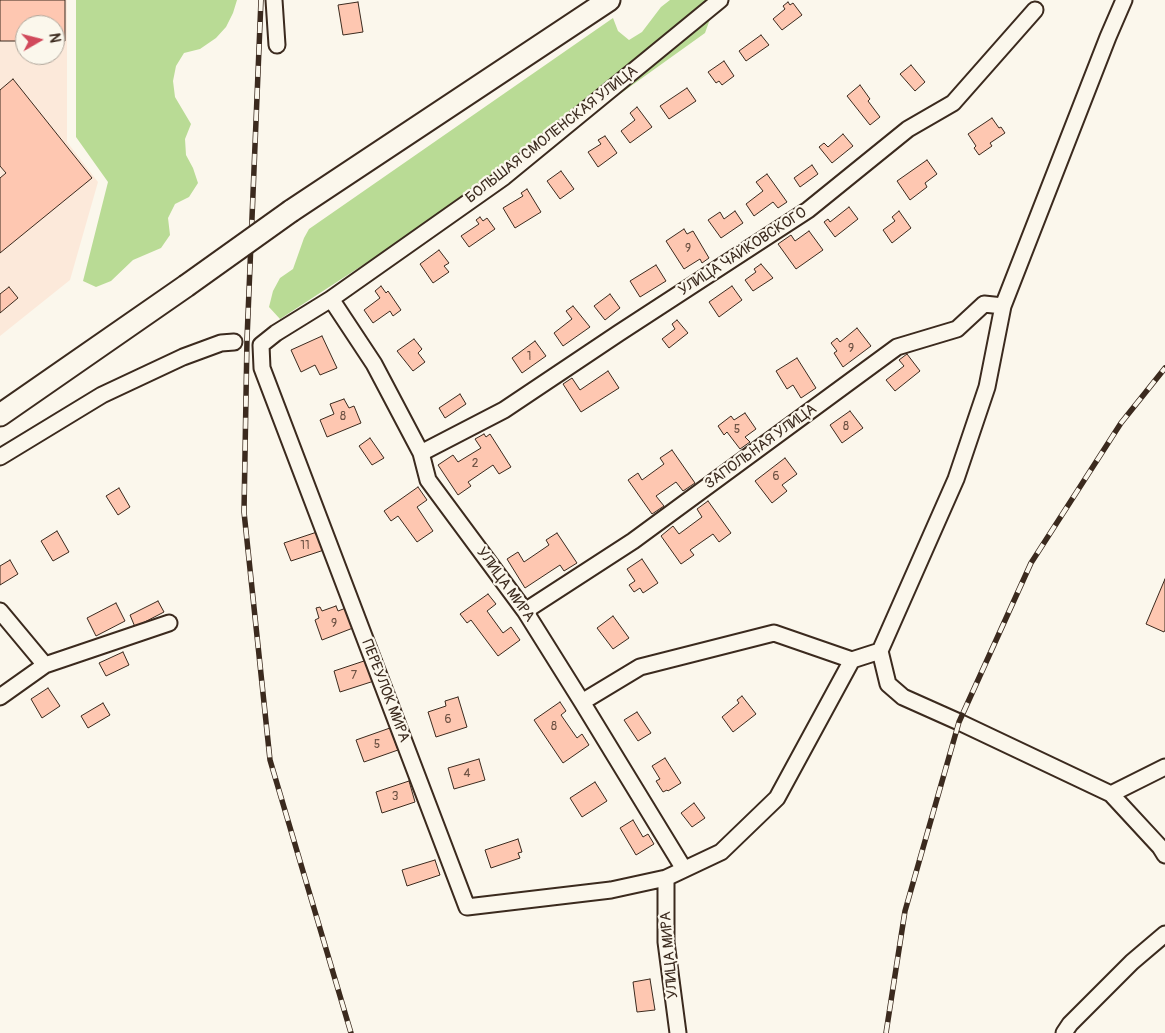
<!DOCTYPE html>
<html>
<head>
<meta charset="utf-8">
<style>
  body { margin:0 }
  #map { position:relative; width:1165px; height:1033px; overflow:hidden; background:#fbf7ec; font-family:Pangolin,sans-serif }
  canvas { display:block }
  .north { position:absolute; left:15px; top:15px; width:50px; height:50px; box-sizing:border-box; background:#fbf7ec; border:1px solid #aea59a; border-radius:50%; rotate:82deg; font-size:14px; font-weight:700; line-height:20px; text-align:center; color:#3b2a1e }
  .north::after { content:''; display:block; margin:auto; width:18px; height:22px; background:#d1495b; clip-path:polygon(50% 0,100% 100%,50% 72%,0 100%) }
</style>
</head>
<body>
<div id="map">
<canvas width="1165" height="1033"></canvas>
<div class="north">N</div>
</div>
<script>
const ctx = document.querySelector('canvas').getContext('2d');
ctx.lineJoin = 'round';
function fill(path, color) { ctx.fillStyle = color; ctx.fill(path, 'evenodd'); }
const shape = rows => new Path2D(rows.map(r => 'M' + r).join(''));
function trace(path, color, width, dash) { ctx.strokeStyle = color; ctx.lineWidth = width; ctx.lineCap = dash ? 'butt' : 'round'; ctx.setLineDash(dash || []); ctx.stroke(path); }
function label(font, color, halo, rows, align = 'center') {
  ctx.font = font + ' Pangolin,sans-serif'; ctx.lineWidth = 4.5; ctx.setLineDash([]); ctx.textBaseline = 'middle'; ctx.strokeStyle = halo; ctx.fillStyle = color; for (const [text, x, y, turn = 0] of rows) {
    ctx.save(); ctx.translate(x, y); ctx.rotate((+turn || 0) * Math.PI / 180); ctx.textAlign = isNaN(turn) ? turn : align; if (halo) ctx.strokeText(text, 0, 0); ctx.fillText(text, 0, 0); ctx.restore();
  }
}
fill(shape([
  [0,0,67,0,67,142,98,182,70,280,0,336],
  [25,25,55,25,55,55,25,55]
]), '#fce9da');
fill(shape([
  [76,0,237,0,233,13,226,27,216,38,200,49,184,53,176,66,173,81,175,97,191,124,185,139,186,155,193,168,198,183,189,197,175,204,168,218,170,235,161,248,133,260,111,281,96,287,83,281,108,182,76,137],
  [670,0,708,0,711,5,710,19,705,33,564,134,280,319,269,307,273,291,280,278,293,269,304,238,309,229,613,18,618,31,629,40,642,32,661,7]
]), '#b9db95');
const building = shape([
  [0,0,65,0,65,41,55,41,55,25,25,25,25,41,0,41,0,0],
  [358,2,363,32,343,35,338,5,358,2],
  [788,2,790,5,793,3,802,15,782,30,773,19,785,9,783,6,788,2],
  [761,35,769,45,746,61,739,51,761,35],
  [724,61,734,76,722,85,719,81,716,83,708,72,724,61],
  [911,65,925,82,915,91,900,74,911,65],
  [13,79,92,178,0,253,0,178,6,173,0,166,0,90,13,79],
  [860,85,870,99,868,101,880,117,870,125,847,96,860,85],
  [687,88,696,101,669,119,660,106,687,88],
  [637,107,652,127,630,143,621,131,635,120,630,113,637,107],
  [992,118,999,128,1001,127,1005,133,990,143,992,146,979,155,974,148,976,146,968,134,992,118],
  [843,134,853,146,832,163,819,147,824,143,828,147,843,134],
  [605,136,617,153,598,167,588,152,601,144,598,140,605,136],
  [927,160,937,174,925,183,927,187,910,200,897,181,927,160],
  [812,165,818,174,800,187,794,178,812,165],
  [561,171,574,189,560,199,547,181,561,171],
  [767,174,787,202,778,208,773,202,754,216,746,204,763,191,756,182,767,174],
  [527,189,541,212,515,228,503,208,523,196,521,193,527,189],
  [849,207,858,219,835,237,824,222,828,219,830,222,849,207],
  [735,211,743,223,721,238,708,220,720,212,724,219,735,211],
  [899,211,911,228,892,243,883,230,895,221,892,217,899,211],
  [480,217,483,221,487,218,495,229,469,247,461,236,479,224,476,220,480,217],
  [684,229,687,234,693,231,709,258,702,263,700,259,684,269,666,241,684,229],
  [809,231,823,250,796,269,778,244,791,235,795,241,809,231],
  [439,250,449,263,444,266,449,272,433,283,420,264,439,250],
  [761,264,773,278,753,291,745,280,756,272,754,269,761,264],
  [656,265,666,281,640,297,630,281,656,265],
  [381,286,386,293,388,291,401,310,393,316,390,311,373,323,364,310,380,298,375,291,381,286],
  [732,286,742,300,719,317,709,302,732,286],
  [9,287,18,298,0,313,0,294,9,287],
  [610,294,620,308,605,320,594,306,610,294],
  [573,306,590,327,563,346,554,333,572,319,566,311,573,306],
  [677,320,688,333,669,348,662,339,675,329,672,324,677,320],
  [857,328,871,346,843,367,834,353,837,351,831,343,837,338,840,342,857,328],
  [322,336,337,368,320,375,315,365,301,372,291,350,322,336],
  [414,339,422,349,418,353,425,362,413,371,397,351,414,339],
  [535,341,546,356,522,373,512,358,535,341],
  [907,354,920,371,895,391,886,380,904,366,899,360,907,354],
  [797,358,816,388,801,398,793,385,787,389,776,371,797,358],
  [608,371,619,388,581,412,563,384,572,378,580,390,608,371],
  [460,394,466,404,445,418,439,408,460,394],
  [344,399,349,408,354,406,361,423,327,437,320,420,334,414,330,404,344,399],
  [850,411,863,428,842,443,830,425,850,411],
  [745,413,756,429,745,437,750,442,740,449,727,432,724,435,718,426,731,416,734,420,745,413],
  [484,434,486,437,490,434,511,467,499,474,493,465,468,482,471,486,458,495,438,465,453,455,458,462,481,448,475,439,484,434],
  [370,438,384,458,372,465,359,446,370,438],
  [672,450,695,483,683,491,676,482,656,496,664,506,652,514,628,480,638,473,642,480,664,464,660,458,672,450],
  [785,458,797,474,782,485,787,491,772,503,755,481,785,458],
  [418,487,427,500,417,507,433,531,417,542,398,516,391,521,384,511,418,487],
  [119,488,130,507,118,515,106,496,119,488],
  [708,501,731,533,719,542,713,534,690,550,694,555,681,564,661,536,673,526,679,534,702,517,697,509,708,501],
  [57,531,69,552,53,561,41,541,57,531],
  [320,531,327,549,291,561,284,543,320,531],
  [557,533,577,563,564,571,560,565,525,588,507,559,518,552,524,562,549,545,546,540,557,533],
  [642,559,658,583,643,593,640,588,634,592,629,585,635,581,627,569,642,559],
  [10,560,18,574,0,585,0,566,10,560],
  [1165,579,1165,630,1164,632,1146,624,1165,579],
  [488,594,496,604,487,611,503,633,511,627,520,640,498,656,471,620,467,623,460,614,488,594],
  [158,601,164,612,135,627,130,615,158,601],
  [116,603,125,621,96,636,87,618,116,603],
  [336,606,338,611,346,608,353,628,322,640,315,620,319,618,316,608,320,607,322,611,336,606],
  [613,616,629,638,613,649,597,628,613,616],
  [123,652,129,665,106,676,99,663,123,652],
  [367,660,374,681,340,692,334,671,367,660],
  [48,688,60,706,42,718,31,699,48,688],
  [742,696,756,714,733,732,722,717,739,703,737,700,742,696],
  [458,697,467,727,436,737,428,712,446,706,445,701,458,697],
  [560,702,566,711,561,715,577,738,582,734,589,745,563,763,534,720,560,702],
  [103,703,110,715,88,728,81,716,103,703],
  [637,712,651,733,638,741,624,720,637,712],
  [390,728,398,750,364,762,356,740,390,728],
  [665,758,681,783,668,791,667,790,663,792,656,781,660,779,652,766,665,758],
  [479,759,485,780,454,789,448,768,479,759],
  [409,781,415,802,382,813,376,792,409,781],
  [595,782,607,801,582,817,570,798,595,782],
  [694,803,705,818,692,827,681,813,694,803],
  [633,820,643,837,648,834,654,844,636,855,620,828,633,820],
  [518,839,522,852,518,853,520,858,491,868,485,850,518,839],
  [435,860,440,875,407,886,402,870,435,860],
  [650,979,655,1010,637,1012,633,982,650,979]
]);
fill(building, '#fec7b1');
trace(building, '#3b2a1e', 1);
const minor = shape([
  [274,0,277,45],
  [720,0,504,177,331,299,276,333,261,345,262,368,467,907,611,890,666,878,721,852,777,798,852,660,880,651],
  [1124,0,1108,37,1003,306,987,387,956,479,880,651,888,684,903,697,959,722,1111,794,1160,847,1165,855],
  [331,299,374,364,421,453,428,480,525,611,582,702,684,869],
  [421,453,504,410,619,333,808,210,908,129,953,103,1035,10],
  [0,457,102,395,183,357,221,343,234,342],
  [0,611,45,665],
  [525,611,633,541,897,347,957,329,984,304,1003,306],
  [0,697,45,665,169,623],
  [582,702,640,667,774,633,852,660],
  [1111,794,1165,767],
  [666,878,666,942,678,1033],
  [1064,1033,1070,1024,1132,962,1165,934]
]);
const secondary = shape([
  [291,211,609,0],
  [0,415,186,286]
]);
trace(minor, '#3b2a1e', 19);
trace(secondary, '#3b2a1e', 25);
trace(minor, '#fbf7ec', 15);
trace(secondary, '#fbf7ec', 21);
const rail = shape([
  [261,0,247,339,244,512,270,760,351,1033],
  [886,1033,905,911,959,722,1031,563,1121,423,1165,368]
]);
trace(rail, '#3b2a1e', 5.5);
trace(rail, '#fbf7ec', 4, [11]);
const secondaryBridge = shape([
  [186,286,291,211]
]);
trace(secondaryBridge, '#3b2a1e', 25, []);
trace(secondaryBridge, '#fbf7ec', 21);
label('12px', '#6c5143', null, [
  ["9",688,249],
  ["9",851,349],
  ["1",529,357],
  ["8",343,417],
  ["8",846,427],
  ["5",737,430],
  ["2",475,464],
  ["6",776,477],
  ["11",305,546],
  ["9",334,624],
  ["7",354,676],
  ["6",448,720],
  ["8",554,727],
  ["5",377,745],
  ["4",467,774],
  ["3",395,797]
]);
label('15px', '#3b2a1e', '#fbf7ec', [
  ["БОЛЬШАЯ СМОЛЕНСКАЯ УЛИЦА",552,135,-38],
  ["УЛИЦА ЧАЙКОВСКОГО",743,252,-33],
  ["ЗАПОЛЬНАЯ УЛИЦА",761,447,-36],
  ["УЛИЦА МИРА",505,585,54],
  ["ПЕРЕУЛОК МИРА",385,691,69],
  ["УЛИЦА МИРА",670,955,-95]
]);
</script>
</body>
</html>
